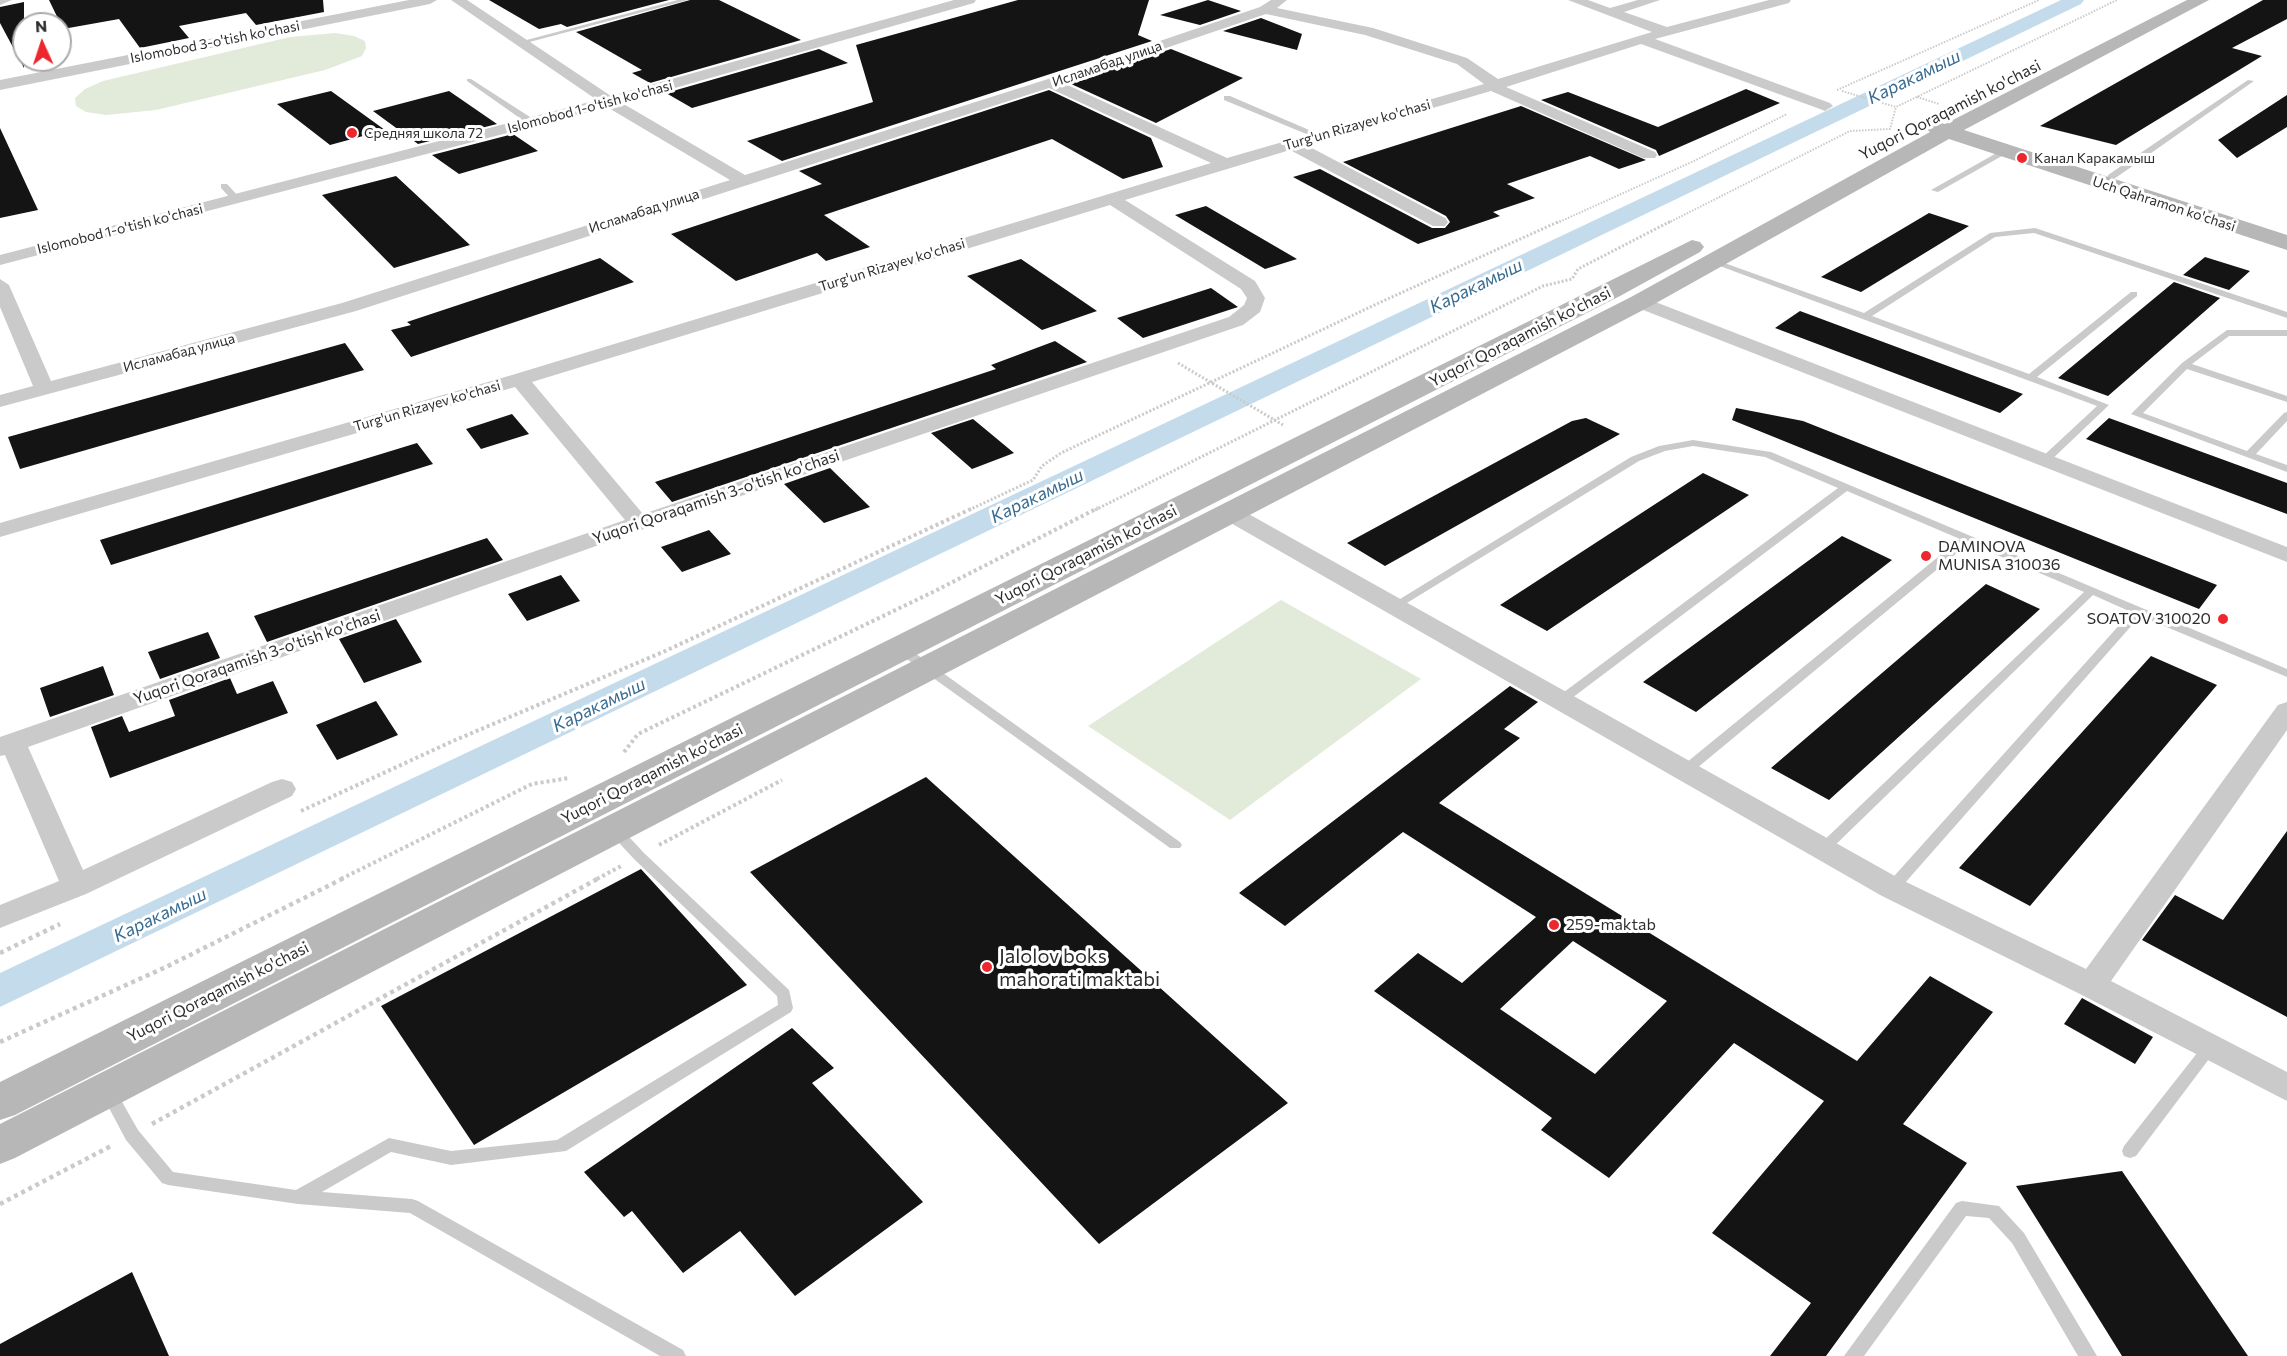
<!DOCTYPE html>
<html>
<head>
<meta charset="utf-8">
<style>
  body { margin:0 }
  #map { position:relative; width:2287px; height:1356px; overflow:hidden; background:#fff; font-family:Commissioner,sans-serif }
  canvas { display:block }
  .north { position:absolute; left:12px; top:12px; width:60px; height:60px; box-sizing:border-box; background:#fff; border:2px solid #ababab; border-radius:50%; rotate:357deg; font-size:16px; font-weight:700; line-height:24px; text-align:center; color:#2d2d2d }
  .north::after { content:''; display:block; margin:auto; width:21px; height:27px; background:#ec272d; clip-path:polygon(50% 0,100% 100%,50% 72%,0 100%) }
</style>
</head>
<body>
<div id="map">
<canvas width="2287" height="1356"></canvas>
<div class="north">N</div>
</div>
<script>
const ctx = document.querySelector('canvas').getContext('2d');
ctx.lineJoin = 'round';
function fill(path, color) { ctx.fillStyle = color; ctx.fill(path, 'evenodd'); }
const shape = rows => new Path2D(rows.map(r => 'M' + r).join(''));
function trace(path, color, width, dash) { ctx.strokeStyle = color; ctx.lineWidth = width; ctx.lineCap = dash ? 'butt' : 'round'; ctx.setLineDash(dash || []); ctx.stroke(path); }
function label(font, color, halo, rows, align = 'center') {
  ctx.font = font + ' Commissioner,sans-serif'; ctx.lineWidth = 6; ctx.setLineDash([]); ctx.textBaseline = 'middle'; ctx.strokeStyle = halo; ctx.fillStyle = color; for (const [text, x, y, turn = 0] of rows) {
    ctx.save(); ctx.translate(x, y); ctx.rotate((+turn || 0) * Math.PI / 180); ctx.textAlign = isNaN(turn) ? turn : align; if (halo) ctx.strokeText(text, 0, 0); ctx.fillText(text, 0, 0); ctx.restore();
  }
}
fill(shape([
  [335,33,354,36,365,41,366,48,362,56,325,70,156,110,106,115,86,112,76,106,75,98,85,89,103,81,290,37],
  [1281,600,1421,679,1230,820,1088,726]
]), '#e2ebd9');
fill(shape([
  [2061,0,2084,0,2081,4,0,1007,0,973,2061,0]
]), '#c4dbec');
fill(shape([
  [49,0,323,0,324,12,256,25,246,13,179,26,189,38,140,48,119,19,63,29],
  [489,0,669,0,567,27,561,24,539,29],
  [690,0,719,0,801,40,650,83,632,73,642,70,576,32],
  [1018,0,1149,0,1138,35,1152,41,782,161,747,141,873,102,856,45],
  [1208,0,1241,11,1200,25,1160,15],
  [2263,0,2287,0,2287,19,2232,48,2262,56,2116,145,2040,126],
  [24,2,24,68,0,23,0,7],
  [1261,18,1302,34,1297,50,1223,31],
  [819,49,848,63,692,108,666,93],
  [1171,49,1243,78,1156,123,1069,83],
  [1746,89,1780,103,1659,156,1656,150,1541,100,1568,92,1658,127],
  [1049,90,1151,138,1163,167,1123,179,1052,139,824,215,870,247,826,261,817,253,736,281,671,234,822,184,799,171],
  [331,91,385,130,330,145,277,104],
  [449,91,497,124,418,144,373,111],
  [2287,95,2287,127,2237,158,2218,140],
  [1521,106,1646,160,1619,169,1590,156,1507,184,1535,198,1493,212,1500,216,1418,244,1293,177,1320,169,1432,228,1445,228,1450,222,1446,216,1343,162],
  [0,128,38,210,0,218],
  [513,134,538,151,459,174,432,155],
  [396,176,470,245,394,268,322,195],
  [1206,206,1297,259,1265,269,1175,215],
  [1929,213,1969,226,1861,292,1821,277],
  [2205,257,2250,271,2229,290,2183,275],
  [600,258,634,282,411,357,391,330,411,325,407,322],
  [1021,259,1097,311,1042,330,967,276],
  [2174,282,2220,298,2108,396,2058,378],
  [1211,288,1238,307,1143,338,1117,318],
  [1800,311,2023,394,2000,413,1775,328],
  [1055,341,1087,362,672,502,655,482,996,369,991,365],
  [345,343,364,370,20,469,8,437],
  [1736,408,1803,421,2217,585,2199,609,1732,420],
  [512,414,529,434,481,449,466,429],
  [1586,418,1620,434,1385,566,1347,543,1572,421],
  [2109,418,2287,483,2287,514,2086,439],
  [973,419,1014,453,972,469,931,433],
  [417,443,433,464,111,565,100,540],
  [830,468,870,507,824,523,784,484],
  [1703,473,1749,495,1547,631,1500,605],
  [709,530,731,554,682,572,661,547],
  [1842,536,1892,560,1696,712,1643,682],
  [487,538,503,560,267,642,254,616],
  [561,575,580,601,527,621,508,594],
  [1986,584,2040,609,1829,800,1771,768],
  [396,619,422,662,364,683,339,639],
  [208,632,220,658,160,679,148,652],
  [2151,656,2217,685,2030,906,1959,868],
  [103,666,114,695,50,717,40,688],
  [230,678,237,694,273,681,288,713,110,778,91,727,122,716,129,732,175,716,169,700],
  [1510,686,1538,702,1504,729,1520,738,1439,803,1857,1061,1930,976,1993,1012,1903,1124,1967,1163,1826,1356,1770,1356,1811,1303,1712,1233,1824,1101,1734,1043,1609,1178,1541,1130,1552,1118,1374,991,1418,953,1462,983,1536,917,1403,832,1285,926,1239,893],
  [1573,941,1667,1001,1595,1074,1500,1009],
  [376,701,398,735,337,760,316,725],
  [926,777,1288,1103,1099,1244,750,872],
  [2287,831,2287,1017,2142,940,2175,895,2223,920],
  [641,869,747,985,474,1145,381,1006],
  [2082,998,2153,1037,2135,1064,2064,1024],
  [792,1028,834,1068,812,1083,923,1202,795,1296,740,1231,683,1273,632,1211,624,1217,584,1172],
  [2122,1171,2248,1356,2122,1356,2016,1186],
  [132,1272,169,1356,0,1356,0,1344]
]), '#141414');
trace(shape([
  [1837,90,2039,0],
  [1842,91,1896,107,2117,0],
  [1917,97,1939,104],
  [1557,223,1694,161,1787,114],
  [1668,223,1850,131,1890,129,1896,107]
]), '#cacaca', 2, [1.5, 1.5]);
trace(shape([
  [1178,363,1283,425],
  [969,510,1033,480,1042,466,1061,453,1383,301,1560,221],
  [1095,510,1543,286,1572,279,1578,269,1671,221]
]), '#cacaca', 3, [2, 2]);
trace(shape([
  [624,752,638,734,933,592,1098,508],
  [301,811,453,741,663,652,973,508],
  [659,845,782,780],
  [341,879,532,784,569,778],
  [597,879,621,866]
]), '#cacaca', 4, [3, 3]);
trace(shape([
  [0,953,60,924],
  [0,1042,166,967,344,878],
  [152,1124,599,878],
  [0,1204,111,1146]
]), '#cacaca', 4.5, [4, 4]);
fill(shape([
  [678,0,688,0,522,44,519,42,678,0],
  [467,79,471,79,530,117,535,124,528,126,524,121,467,81,467,79],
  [2248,80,2254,81,2114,179,2108,179,2108,175,2248,80],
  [1224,96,1230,96,1323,136,1316,138,1224,100,1224,96],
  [2002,150,2009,152,1938,192,1931,190,2002,150],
  [221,184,227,184,240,198,240,202,234,202,221,188,221,184],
  [2035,228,2287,312,2287,318,2034,233,1995,237,1872,316,2029,374,2131,292,2137,292,2137,296,2037,377,2109,405,2048,463,2044,464,2040,463,2040,459,2097,406,1709,262,1716,260,1864,313,1990,233,2035,228],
  [2227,330,2287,330,2287,336,2229,336,2192,364,2287,396,2287,402,2187,369,2143,413,2247,451,2284,413,2287,412,2287,421,2256,454,2287,465,2287,472,2131,414,2182,363,2227,330],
  [1693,440,1771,452,2287,669,2287,677,2140,616,1897,892,1892,893,1887,892,1885,888,1887,884,2131,612,2093,595,1827,853,1822,855,1817,853,1815,850,1817,847,2084,592,1969,543,1691,773,1686,774,1681,773,1680,770,1681,767,1960,539,1847,491,1564,704,1556,704,1554,701,1556,698,1838,488,1765,457,1693,446,1665,451,1639,461,1397,609,1393,610,1387,607,1631,457,1659,446,1693,440],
  [901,645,905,646,1180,842,1182,845,1180,848,1170,848,897,652,895,649,897,646,901,645],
  [614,824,619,826,644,853,789,990,793,1008,791,1012,566,1151,451,1165,391,1152,322,1192,412,1199,418,1201,683,1350,686,1356,660,1356,410,1213,298,1204,168,1185,162,1183,126,1140,100,1091,103,1086,108,1085,113,1086,138,1130,173,1172,296,1190,389,1138,451,1151,557,1140,778,1005,777,996,634,859,609,832,607,829,609,826,614,824],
  [2210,1041,2215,1043,2218,1047,2215,1051,2136,1156,2130,1158,2124,1156,2122,1151,2124,1146,2205,1043,2210,1041],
  [1962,1201,1999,1206,2024,1233,2097,1356,2078,1356,2012,1243,1989,1218,1966,1216,1864,1356,1844,1356,1956,1203,1962,1201]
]), '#cacaca');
fill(shape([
  [0,0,12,0,0,5,0,0],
  [409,0,437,0,430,4,0,90,0,80,409,0],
  [451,0,467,0,611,96,954,0,976,0,974,3,622,103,745,175,1045,80,1260,7,1271,0,1287,0,1277,8,1373,28,1467,58,1498,79,1652,32,1568,0,1588,0,1610,8,1638,0,1660,0,1624,12,1667,27,1769,0,1791,0,1789,3,1655,39,1830,103,1833,106,1825,111,1820,109,1641,44,1506,87,1655,152,1657,155,1655,158,1643,158,1491,91,1306,145,1445,218,1448,222,1445,226,1433,226,1290,150,1125,200,1255,281,1265,298,1260,312,1243,325,647,528,28,747,83,870,272,782,282,779,292,782,296,789,292,796,86,894,0,928,0,905,59,881,5,755,0,756,0,737,625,520,515,387,0,537,0,523,512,375,1211,163,1049,88,356,311,0,407,0,395,33,386,0,307,0,279,9,285,51,381,342,303,730,180,607,107,0,265,0,255,597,100,451,0],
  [1266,14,1365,35,1457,64,1484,84,1227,158,1063,83,1266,14],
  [1110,205,1241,289,1247,298,1244,305,1229,317,643,514,532,382,1110,205],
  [1640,296,2287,547,2287,562,1633,306,1631,302,1640,296],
  [1230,506,1238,508,1902,880,2086,969,2278,705,2287,702,2287,730,2111,981,2287,1072,2287,1101,2080,994,1882,896,1222,518,1219,513,1222,508,1230,506]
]), '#cacaca');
fill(shape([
  [2187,0,2209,0,1964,130,2287,235,2287,250,1949,139,1649,307,15,1158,0,1164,0,1124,1631,297,1930,132,1924,127,1927,123,1934,121,1945,124,2187,0],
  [1692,240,1700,242,1704,247,1700,252,1620,296,15,1115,0,1120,0,1082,1692,240]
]), '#b7b7b7');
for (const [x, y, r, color] of [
  [352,133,6,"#ec272d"],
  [2022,158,6,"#ec272d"],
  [1926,556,6,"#ec272d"],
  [2223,619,6,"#ec272d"],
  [1554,925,6,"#ec272d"],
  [987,967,6,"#ec272d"]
]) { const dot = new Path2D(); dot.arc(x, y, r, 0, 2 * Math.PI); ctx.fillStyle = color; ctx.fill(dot); trace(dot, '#fff', 2); }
label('14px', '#2d2d2d', '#fff', [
  ["Islomobod 3-o'tish ko'chasi",215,42,-11],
  ["Исламабад улица",1107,64,-19],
  ["Islomobod 1-o'tish ko'chasi",590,107,-15],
  ["Turg'un Rizayev ko'chasi",1357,125,-16],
  ["Uch Qahramon ko'chasi",2164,204,18],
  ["Исламабад улица",644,211,-18],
  ["Islomobod 1-o'tish ko'chasi",120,229,-14],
  ["Turg'un Rizayev ko'chasi",892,265,-17],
  ["Исламабад улица",179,353,-15],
  ["Turg'un Rizayev ko'chasi",427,406,-16]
]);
label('14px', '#2d2d2d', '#fff', [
  ["Средняя школа 72",364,133],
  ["Канал Каракамыш",2034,158]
], 'left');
label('16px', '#2d2d2d', '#fff', [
  ["Yuqori Qoraqamish ko'chasi",1950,110,-27],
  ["Yuqori Qoraqamish ko'chasi",1520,337,-27],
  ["Yuqori Qoraqamish 3-o'tish ko'chasi",716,497,-19],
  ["Yuqori Qoraqamish ko'chasi",1086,555,-27],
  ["Yuqori Qoraqamish 3-o'tish ko'chasi",257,657,-19],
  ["Yuqori Qoraqamish ko'chasi",652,774,-27],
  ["Yuqori Qoraqamish ko'chasi",218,992,-27]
]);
label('16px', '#2d2d2d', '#fff', [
  ["DAMINOVA",1938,547],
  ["MUNISA 310036",1938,565],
  ["SOATOV 310020",2211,619,"right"],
  ["259-maktab",1566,925]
], 'left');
label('italic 18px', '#386b91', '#fff', [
  ["Каракамыш",1914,77,-26],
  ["Каракамыш",1476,286,-26],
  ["Каракамыш",1037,496,-26],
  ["Каракамыш",599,705,-26],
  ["Каракамыш",160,915,-26]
]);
label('20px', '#2d2d2d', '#fff', [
  ["Jalolov boks",999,956],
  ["mahorati maktabi",999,979]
], 'left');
</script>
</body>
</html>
